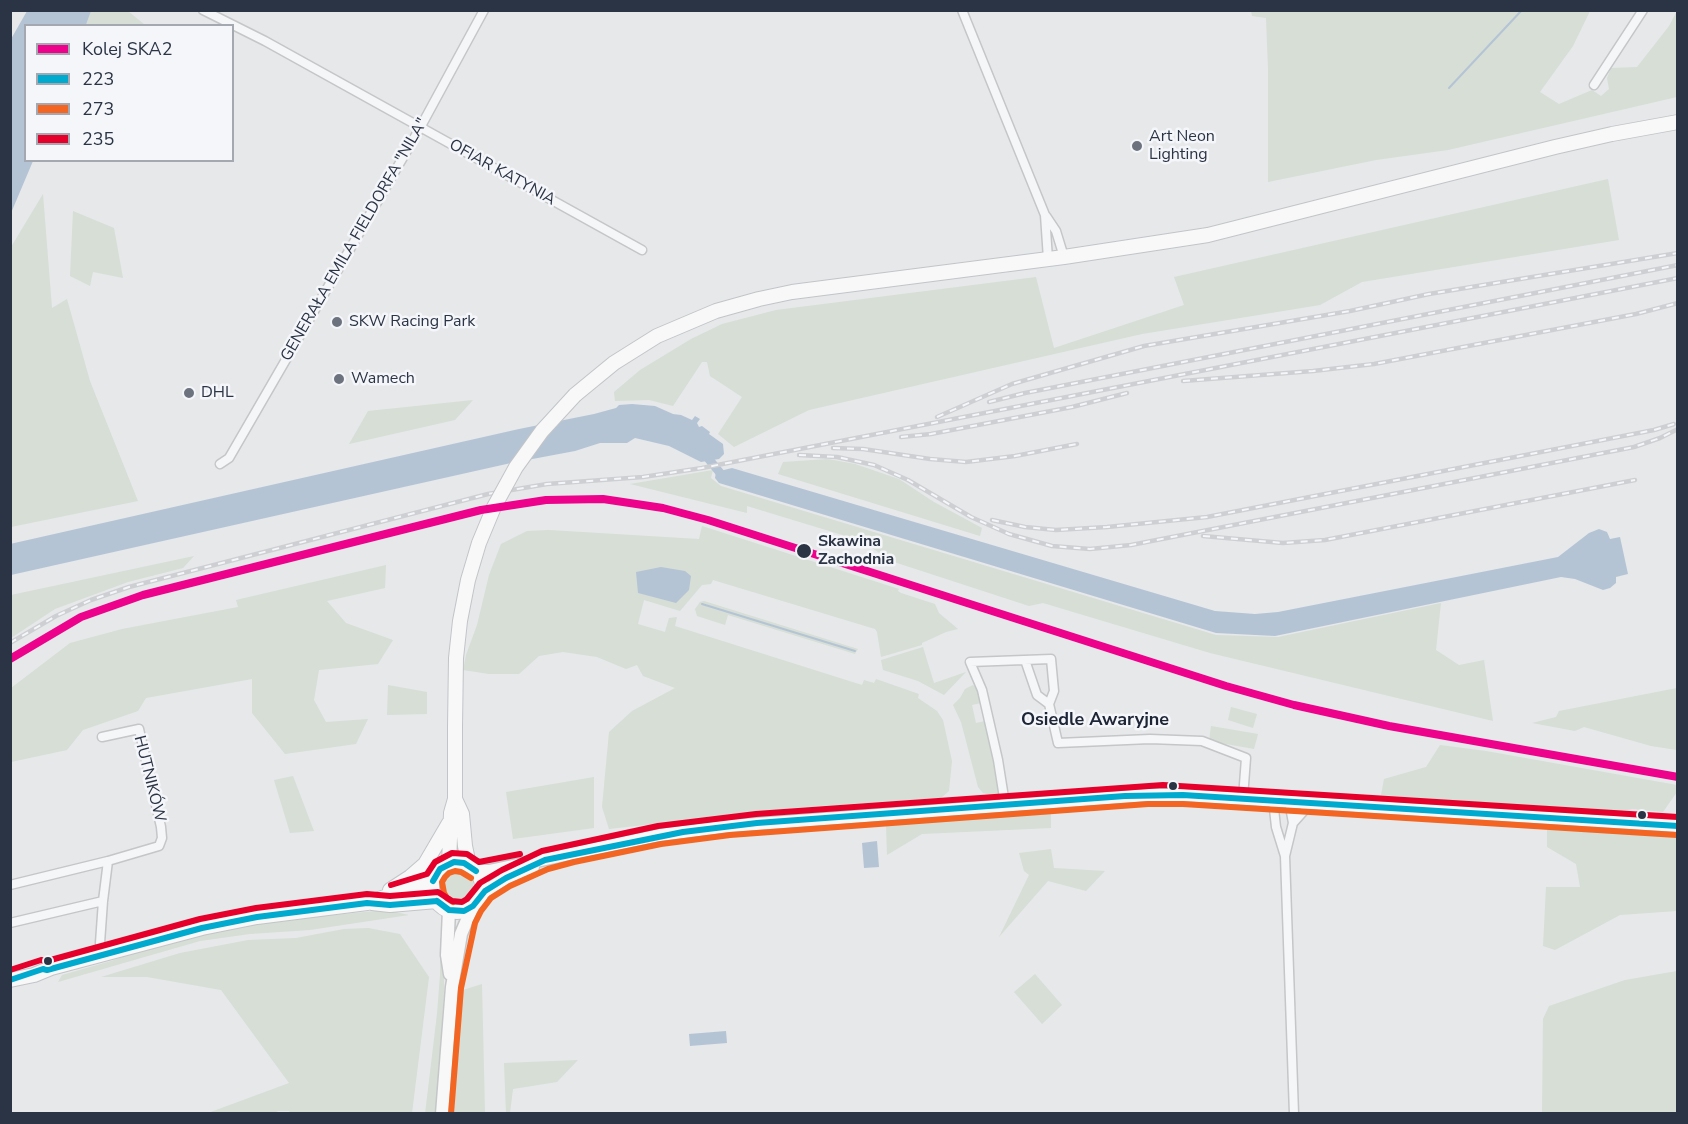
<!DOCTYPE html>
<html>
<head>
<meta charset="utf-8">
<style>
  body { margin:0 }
  #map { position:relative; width:1688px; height:1124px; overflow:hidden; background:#e6e8ea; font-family:"Nunito Sans",sans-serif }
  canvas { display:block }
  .frame { position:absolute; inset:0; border:12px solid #2b3445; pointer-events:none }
  .legend { position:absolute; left:24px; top:24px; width:210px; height:138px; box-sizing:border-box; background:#f4f6f9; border:2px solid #a4a8b1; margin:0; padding:8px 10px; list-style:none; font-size:18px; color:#2b3445 }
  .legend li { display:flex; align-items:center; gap:12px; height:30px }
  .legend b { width:30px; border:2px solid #a4a8b1 }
</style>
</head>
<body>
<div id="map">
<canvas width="1688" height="1124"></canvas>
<div class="frame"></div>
<ul class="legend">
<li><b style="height:8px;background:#ed028c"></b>Kolej SKA2</li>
<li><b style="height:8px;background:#00a9ce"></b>223</li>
<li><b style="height:8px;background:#f26522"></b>273</li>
<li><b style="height:8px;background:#e4002b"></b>235</li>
</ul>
</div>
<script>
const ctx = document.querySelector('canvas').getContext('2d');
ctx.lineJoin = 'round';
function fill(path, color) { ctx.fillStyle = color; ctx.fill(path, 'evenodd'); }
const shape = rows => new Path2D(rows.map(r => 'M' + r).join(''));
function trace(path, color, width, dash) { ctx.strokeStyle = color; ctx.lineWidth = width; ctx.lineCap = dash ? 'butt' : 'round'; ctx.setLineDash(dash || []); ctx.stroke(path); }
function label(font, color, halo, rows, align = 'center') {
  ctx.font = font + ' "Nunito Sans",sans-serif'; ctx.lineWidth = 5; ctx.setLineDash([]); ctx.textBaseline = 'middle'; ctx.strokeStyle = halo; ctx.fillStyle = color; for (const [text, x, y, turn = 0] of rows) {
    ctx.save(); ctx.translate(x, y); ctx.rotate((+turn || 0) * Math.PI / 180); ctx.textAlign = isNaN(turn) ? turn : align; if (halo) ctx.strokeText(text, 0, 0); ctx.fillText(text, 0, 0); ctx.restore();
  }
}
fill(shape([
  [91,10,128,11,145,25,86,26],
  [1251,11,1590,11,1573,46,1540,92,1559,104,1592,90,1601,96,1609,89,1607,78,1611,68,1637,67,1669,26,1677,11,1677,97,1448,150,1376,160,1268,182,1268,69,1266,18,1252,16],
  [1608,179,1619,240,1362,282,1320,305,1142,334,809,410,734,447,718,434,742,397,710,376,707,362,702,362,673,406,649,400,615,401,614,392,640,370,691,339,722,324,776,310,1036,277,1054,348,1184,305,1174,277],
  [43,194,52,308,67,299,90,381,138,501,11,527,11,247],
  [73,211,114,228,123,278,93,272,90,286,70,276],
  [473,400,455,420,349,444,368,411],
  [828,459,855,464,899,479,934,502,982,528,980,536,778,474,783,462],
  [713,470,711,478,721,486,1216,635,1278,637,1441,603,1436,650,1459,665,1484,660,1493,721,1210,653,1043,603,1029,606,891,561,862,541,747,506,747,513,630,484],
  [702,526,899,589,898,591,901,593,935,604,939,613,958,629,946,632,922,643,922,645,881,657,877,632,875,629,713,580,711,584,702,585,680,611,644,600,638,624,665,632,669,618,677,617,675,626,862,685,864,680,874,683,876,679,919,694,918,698,937,711,943,720,952,761,949,791,941,798,805,807,609,829,602,807,609,732,632,711,675,688,643,676,637,665,626,669,597,657,563,652,539,656,519,674,489,674,463,670,466,655,477,625,489,575,501,544,527,531,549,530,699,539],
  [194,556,183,568,128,582,55,609,11,638,11,595],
  [386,565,385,588,327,601,346,623,393,640,378,664,319,670,314,700,326,722,368,719,356,744,285,754,252,713,252,679,146,698,138,711,83,730,67,750,11,762,11,688,70,643,122,629,238,607,236,600],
  [704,601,858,649,856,652,855,654,728,615,725,625,697,616,695,609,700,602],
  [923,647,934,683,966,672,944,695,918,681,883,670,881,660],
  [388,685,427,692,427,714,387,715],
  [973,685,977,688,981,703,972,705,976,723,985,721,1000,794,991,795,983,793,978,787,961,722,953,705,960,698,965,689],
  [1677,688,1677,750,1651,746,1584,727,1575,731,1532,723,1556,717,1559,711],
  [1231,707,1257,714,1253,728,1228,720],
  [1211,726,1258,734,1254,749,1209,741],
  [1440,745,1486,751,1677,785,1677,792,1663,812,1633,809,1609,813,1381,795,1384,779,1426,767],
  [293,776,314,831,290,833,274,780],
  [594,777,594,828,513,839,506,792],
  [1051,812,1051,828,922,834,887,855,886,825],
  [1547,828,1677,837,1677,911,1620,915,1555,950,1543,946,1546,887,1580,887,1576,864,1547,847],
  [1051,849,1054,868,1105,871,1086,891,1048,881,999,937,1029,875,1024,871,1019,853],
  [454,870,468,873,473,879,473,893,467,899,454,901,437,891,438,880,442,875],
  [386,910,409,915,310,930,250,934,200,941,58,982,62,975,111,961,157,944,258,922],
  [368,928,400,934,429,977,412,1113,292,1114,289,1111,278,1111,273,1114,208,1113,289,1083,221,990,147,977,101,977,180,953,248,940,296,938,344,929],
  [440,938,444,938,444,992,437,1099,435,1113,425,1114,437,1014,440,975],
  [1677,971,1677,1113,1542,1113,1543,1019,1549,1006,1625,980],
  [1035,974,1062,1005,1042,1024,1014,992],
  [482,984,485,1113,454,1113,463,990],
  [578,1060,557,1082,513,1089,510,1113,506,1113,504,1063]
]), '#d6ded6');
fill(shape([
  [27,11,91,11,86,25,26,26,26,160,33,161,11,213,11,39],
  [632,404,655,406,673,414,681,415,692,420,695,416,700,419,697,423,699,427,702,426,710,432,709,434,723,444,724,454,719,459,701,462,669,446,635,438,627,443,600,443,575,451,511,463,11,575,10,544,519,429,594,414,616,408,619,405],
  [732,468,1215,611,1255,614,1278,612,1558,557,1589,533,1599,529,1607,532,1610,539,1620,537,1628,574,1616,577,1616,583,1610,588,1603,590,1575,579,1561,577,1275,636,1216,633,719,483,715,478,716,472],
  [661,567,685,571,691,576,689,590,676,603,638,593,636,572],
  [877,841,879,867,864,868,862,843],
  [726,1031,727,1043,690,1046,689,1034]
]), '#b4c4d5');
trace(shape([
  [1449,88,1522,10],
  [702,604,855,651]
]), '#b4c4d5', 2);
trace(shape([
  [703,452,725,479]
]), '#b4c4d5', 9);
const minor = shape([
  [203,10,265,41,642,250],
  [962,10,1045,215,1048,259],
  [1594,85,1643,10],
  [1046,216,1056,231,1064,257],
  [220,464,229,458,420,128,484,10],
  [1025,660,1037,695,1049,704],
  [1273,800,1276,827,1285,856,1294,1114],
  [1289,801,1293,823],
  [1005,804,998,760,982,690,970,662,1051,659,1054,691,1049,704,1058,743,1150,739,1202,741,1246,758,1243,798],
  [1285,856,1293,823,1311,803],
  [10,885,108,861],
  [10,923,103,901],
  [102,955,100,943,103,901,108,861,159,846,162,838,161,827,139,729,102,737]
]);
const secondary = shape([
  [476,871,489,871,660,835,729,826,1148,795,1183,795,1678,826],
  [481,894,506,878,533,867],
  [449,910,447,955,450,974],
  [442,1114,452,987,461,934,473,906]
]);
const primary = shape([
  [575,395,614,363,657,336,716,311,759,299,792,292,1064,257,1208,235,1555,147,1612,134,1678,122],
  [455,799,462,814,465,846,469,865],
  '432 887a25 25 0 1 1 50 0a25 25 0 1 1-50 0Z',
  [449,863,451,813,455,799,455,727],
  [390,890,410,877,425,864,449,823],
  [372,903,390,905,437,901],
  [10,980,34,975,51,968,202,928,257,917,367,903,433,881]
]);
trace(minor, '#c4c6c8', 11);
trace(secondary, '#c4c6c8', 15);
trace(primary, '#c2c5c8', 16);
trace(minor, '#f5f6f7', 8);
trace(secondary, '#f8f8f8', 12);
trace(primary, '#f8f8f8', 14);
const rail = shape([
  [1183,381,1313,371,1374,364,1636,314,1678,303],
  [989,402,1025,393,1678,265],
  [937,417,1012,384,1144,346,1350,311,1429,294,1678,253],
  [901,437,931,434,1072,407,1127,393],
  [833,448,863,449,930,459,966,462,1015,456,1077,444],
  [799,455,837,457,874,465,908,480,971,517,1009,534,1052,546,1090,549,1131,545,1634,447,1660,438,1678,429],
  [992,520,1025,527,1056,530,1107,527,1207,517,1654,430,1674,424],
  [1203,536,1283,543,1325,540,1635,480],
  [10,643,56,616,91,600,129,587,488,494,547,484,643,477,702,468,1678,278]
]);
trace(rail, '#cecfd2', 4.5);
trace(rail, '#f4f6f9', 2, [7]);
const primaryBridge = shape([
  [455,727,456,658,460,621,468,580,479,543,494,507,516,467,542,431,575,395]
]);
trace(primaryBridge, '#c2c5c8', 16, []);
trace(primaryBridge, '#f8f8f8', 14);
trace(shape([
  [433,881,440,869,454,862,464,863,476,871],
  [437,901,449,910,464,911,473,906,485,891,506,878,545,860,683,832,757,823,1125,796,1183,795,1678,826],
  [10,980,43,969,47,970,202,928,257,917,367,903,390,905,437,901]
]), '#00a9ce', 6);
trace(shape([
  [453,902,447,898,444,893,442,882,445,877,449,873,455,871,461,872,471,878],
  [451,1114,461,988,475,923,481,911,491,898,510,886,548,869,574,862,661,844,730,835,1148,804,1183,804,1677,835]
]), '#f26522', 6);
trace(shape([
  [391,885,427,874,435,862,452,853,467,854,479,862,520,854],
  [10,970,41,960,47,961,200,919,256,908,367,894,390,896,438,892,452,901,462,902,467,899,480,883,502,870,542,851,658,826,756,814,1163,785,1678,817]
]), '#e4002b', 6);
trace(shape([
  [10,659,81,617,143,595,481,510,546,500,603,499,663,508,708,520,1226,686,1294,705,1389,726,1678,777]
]), '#ed028c', 8);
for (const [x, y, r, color] of [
  [1137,146,6,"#6c737f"],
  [337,322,6,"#6c737f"],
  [339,379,6,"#6c737f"],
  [189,393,6,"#6c737f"],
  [804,551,8,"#2b3445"],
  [1173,786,5,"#2b3445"],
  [1642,815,5,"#2b3445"],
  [48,961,5,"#2b3445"]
]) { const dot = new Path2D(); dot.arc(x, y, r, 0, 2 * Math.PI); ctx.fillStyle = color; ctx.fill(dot); trace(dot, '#f4f6f9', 2); }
label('16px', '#2b3445', '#f4f6f9', [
  ["Art Neon",1149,137],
  ["Lighting",1149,155],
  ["SKW Racing Park",349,322],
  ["Wamech",351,379],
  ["DHL",201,393]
], 'left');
label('16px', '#2b3445', '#f4f6f9', [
  ["OFIAR KATYNIA",502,173,29],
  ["GENERAŁA EMILA FIELDORFA \"NILA\"",355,240,-60],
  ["HUTNIKÓW",149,779,76]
]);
label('bold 16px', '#2b3445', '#f4f6f9', [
  ["Skawina",818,542],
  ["Zachodnia",818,560]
], 'left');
label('bold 18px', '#1d2536', '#f4f6f9', [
  ["Osiedle Awaryjne",1095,721]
]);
</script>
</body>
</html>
